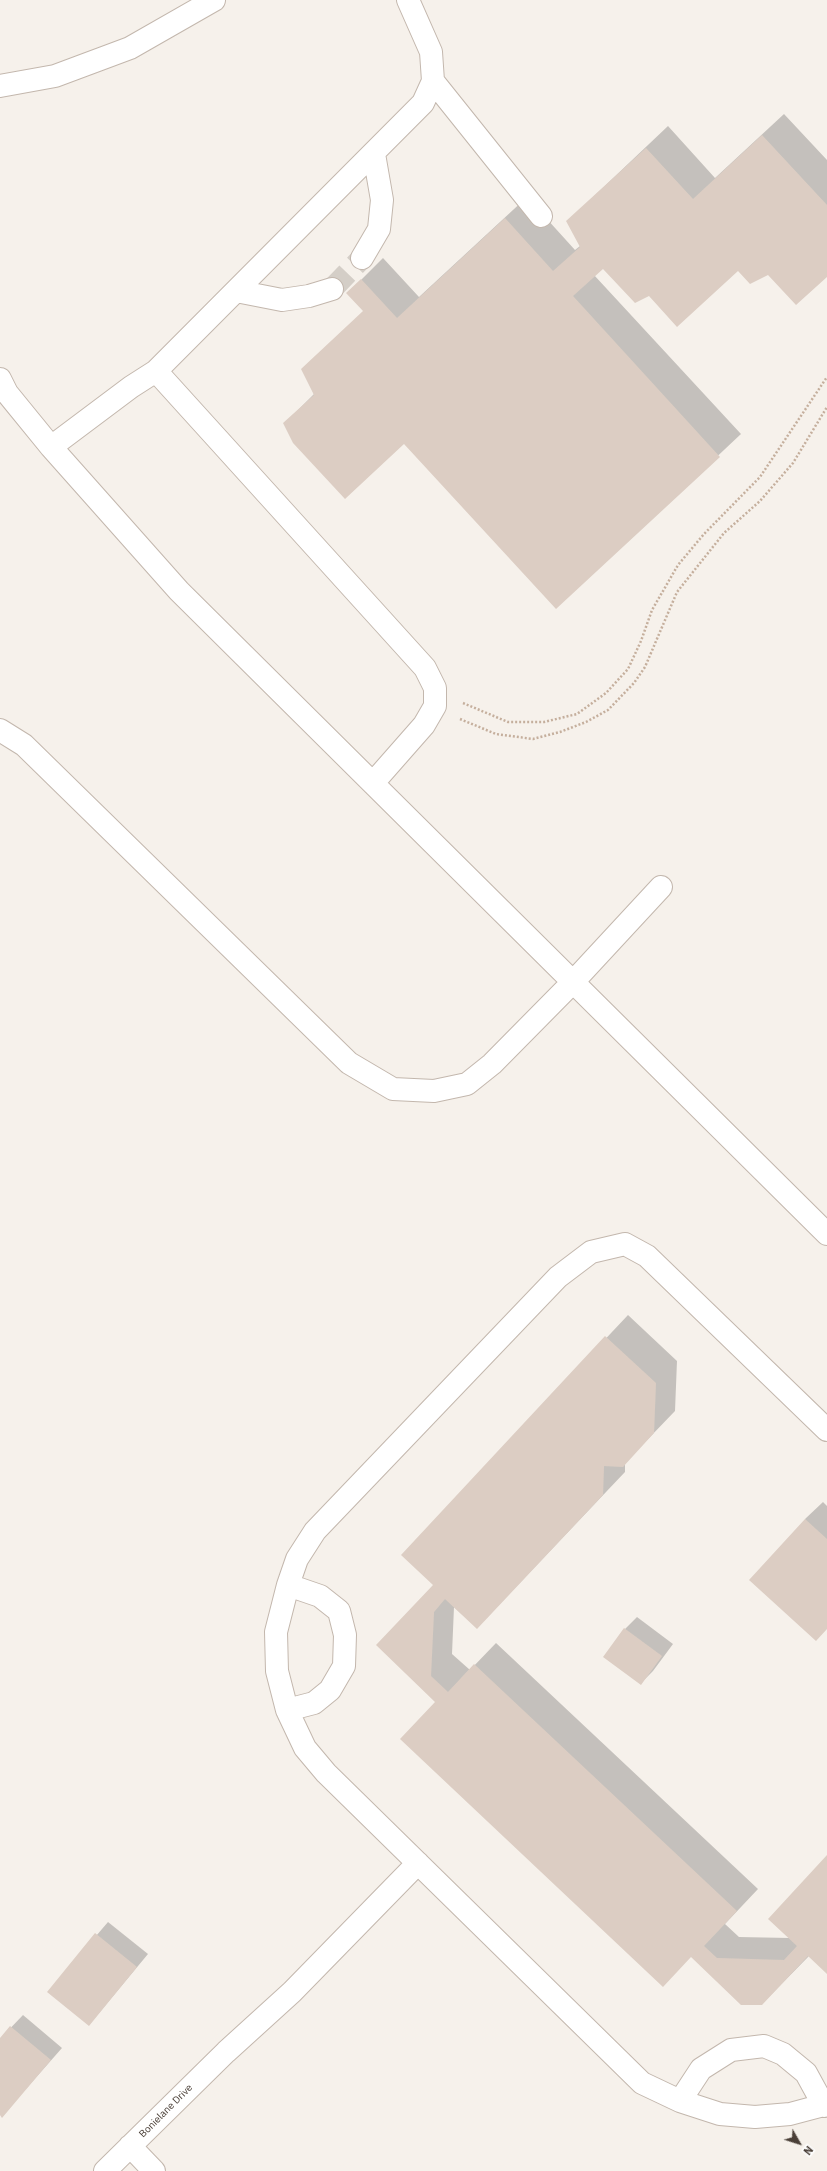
<!DOCTYPE html>
<html>
<head>
<meta charset="utf-8">
<style>
  body { margin:0 }
  #map { position:relative; width:827px; height:2171px; overflow:hidden; background:#f6f1eb; font-family:"IBM Plex Sans",sans-serif }
  canvas { display:block }
  .north { position:absolute; left:779px; top:2123px; width:40px; height:40px; -webkit-text-stroke:3px #fff; paint-order:stroke; rotate:129deg; font-size:11px; font-weight:700; line-height:16px; text-align:center; color:#4b4038 }
  .north::after { content:''; display:block; margin:auto; width:14px; height:18px; background:#4b4038; clip-path:polygon(50% 0,100% 100%,50% 72%,0 100%) }
</style>
</head>
<body>
<div id="map">
<canvas width="827" height="2171"></canvas>
<div class="north">N</div>
</div>
<script>
const ctx = document.querySelector('canvas').getContext('2d');
ctx.lineJoin = 'round';
function fill(path, color) { ctx.fillStyle = color; ctx.fill(path, 'evenodd'); }
const shape = rows => new Path2D(rows.map(r => 'M' + r).join(''));
function trace(path, color, width, dash) { ctx.strokeStyle = color; ctx.lineWidth = width; ctx.lineCap = dash ? 'butt' : 'round'; ctx.setLineDash(dash || []); ctx.stroke(path); }
function label(font, color, halo, rows, align = 'center') {
  ctx.font = font + ' "IBM Plex Sans",sans-serif'; ctx.lineWidth = 3.5; ctx.setLineDash([]); ctx.textBaseline = 'middle'; ctx.strokeStyle = halo; ctx.fillStyle = color; for (const [text, x, y, turn = 0] of rows) {
    ctx.save(); ctx.translate(x, y); ctx.rotate((+turn || 0) * Math.PI / 180); ctx.textAlign = isNaN(turn) ? turn : align; if (halo) ctx.strokeText(text, 0, 0); ctx.fillText(text, 0, 0); ctx.restore();
  }
}
fill(shape([
  [784,114,827,160,827,275,768,273,738,269,649,295,603,267,594,275,741,434,556,608,404,443,284,424,314,394,302,369,364,311,348,293,383,258,419,297,527,197,575,250,580,246,590,200,668,126,715,178],
  [628,1315,677,1361,675,1411,625,1463,625,1472,477,1628,454,1607,452,1654,470,1670,496,1643,758,1889,725,1924,739,1937,790,1938,827,1857,827,1973,809,1956,762,2004,377,1645,434,1585,402,1555],
  [823,1502,827,1506,827,1628,805,1519],
  [637,1617,673,1644,653,1671,641,1683,625,1629],
  [108,1922,148,1954,89,2025,48,1992],
  [23,2015,62,2048,2,2116,0,2114,0,2039]
]), '#0003');
fill(shape([
  [762,135,827,205,827,277,796,305,768,275,750,284,738,271,677,327,649,296,635,303,603,269,573,296,720,457,556,609,404,444,345,499,293,443,283,423,314,395,301,369,363,311,346,293,361,279,397,318,505,218,553,271,580,247,566,221,646,148,693,199],
  [605,1336,656,1383,654,1433,623,1467,604,1466,603,1495,477,1629,445,1599,434,1612,431,1676,448,1692,474,1664,737,1911,704,1946,717,1958,784,1960,797,1946,768,1919,827,1855,827,1974,808,1956,762,2005,741,2005,691,1957,663,1987,400,1739,435,1702,376,1645,433,1585,401,1555],
  [805,1519,827,1539,827,1629,816,1641,749,1580],
  [624,1628,662,1656,641,1685,603,1657],
  [95,1933,137,1967,89,2026,47,1992],
  [10,2026,51,2060,2,2118,0,2115,0,2038]
]), '#dccdc3');
trace(shape([
  [332,289,362,258]
]), '#d4cec7', 22, [22, 11]);
const minor = shape([
  [433,81,541,216],
  [0,86,55,76,130,48,214,0],
  [362,258,379,229,382,200,374,154],
  [236,291,282,300,309,296,332,289],
  [0,379,7,393,51,447,179,591,827,1234],
  [51,447,131,387,156,371],
  [0,730,24,745,349,1063,393,1089,434,1091,467,1084,492,1064,573,982,661,887],
  [373,783,424,725,435,706,435,688,425,668,156,371,423,103,433,81,431,52,408,0],
  [827,1430,647,1256,625,1244,591,1252,558,1277,315,1531,297,1559,288,1585,276,1632,277,1671,287,1710,305,1748,326,1773,642,2083,680,2101,720,2114,755,2117,790,2114,827,2104],
  [287,1710,314,1703,330,1690,344,1666,345,1635,339,1611,320,1596,288,1585],
  [680,2101,701,2069,731,2050,764,2046,783,2054,806,2073,824,2106],
  [130,2146,154,2171],
  [105,2171,226,2052,292,1992,418,1863]
]);
trace(minor, '#c3b7ad', 24);
trace(shape([
  [463,703,508,722,544,722,577,714,606,693,628,669,641,641,652,610,678,565,704,534,760,477,827,377],
  [460,719,496,734,533,739,560,732,586,722,608,710,634,683,645,667,677,592,724,533,760,501,793,463,827,407]
]), '#c5af9d', 2.5, [2, 2]);
trace(minor, '#fff', 22);
label('10px', '#4b4038', '#fff', [
  ["Bonielane Drive",166,2111,-45]
]);
</script>
</body>
</html>
